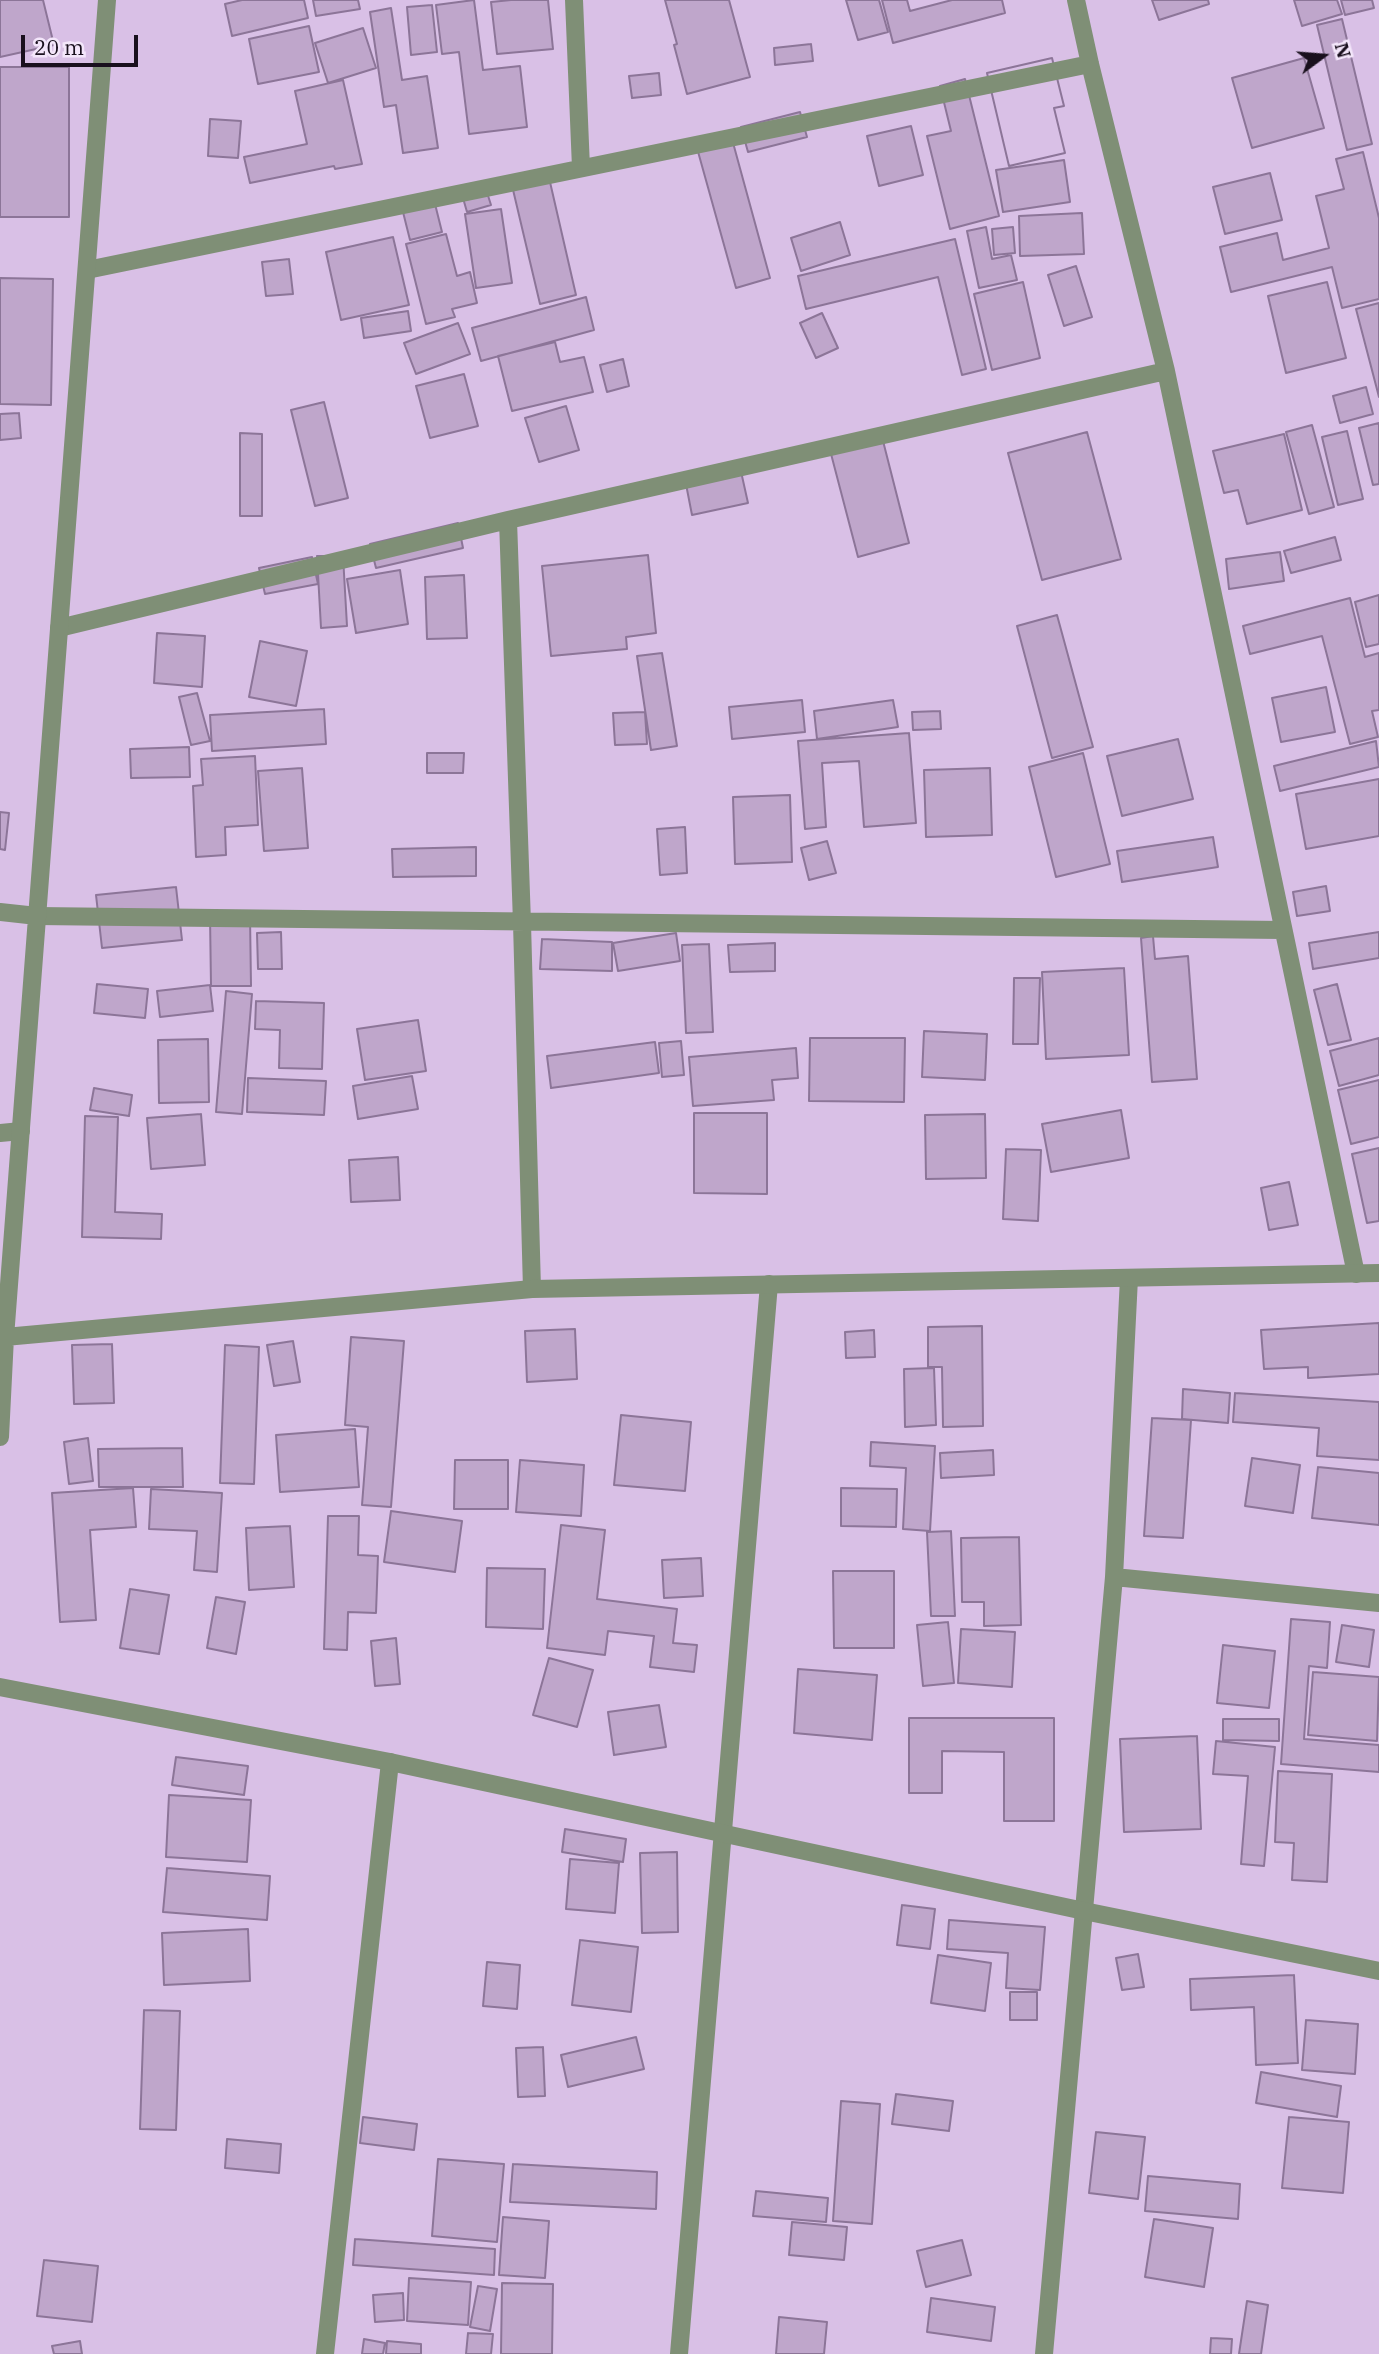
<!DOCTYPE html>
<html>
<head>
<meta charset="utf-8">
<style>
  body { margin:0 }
  #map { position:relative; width:1379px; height:2354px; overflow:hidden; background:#d9c0e6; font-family:"IBM Plex Serif",serif }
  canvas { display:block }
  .north { position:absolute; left:1288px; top:21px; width:70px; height:70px; -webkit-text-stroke:5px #f3e6fa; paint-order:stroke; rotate:74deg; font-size:19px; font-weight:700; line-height:28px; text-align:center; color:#19101d }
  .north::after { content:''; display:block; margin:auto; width:24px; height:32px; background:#19101d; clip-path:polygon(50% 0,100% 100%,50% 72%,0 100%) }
  .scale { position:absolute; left:21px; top:35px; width:117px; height:32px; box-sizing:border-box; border:4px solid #19101d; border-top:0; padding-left:9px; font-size:21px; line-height:24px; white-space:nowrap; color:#19101d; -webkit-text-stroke:5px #f3e6fa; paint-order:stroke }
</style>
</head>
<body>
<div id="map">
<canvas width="1379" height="2354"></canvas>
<div class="north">N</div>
<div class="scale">20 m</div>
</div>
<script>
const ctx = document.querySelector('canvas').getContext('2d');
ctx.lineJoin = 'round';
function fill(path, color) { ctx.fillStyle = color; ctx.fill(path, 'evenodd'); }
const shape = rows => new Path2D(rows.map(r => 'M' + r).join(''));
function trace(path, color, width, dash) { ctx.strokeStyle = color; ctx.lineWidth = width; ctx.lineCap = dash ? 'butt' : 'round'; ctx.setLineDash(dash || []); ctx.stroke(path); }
const building = shape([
  [0,0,43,0,54,45,0,57,0,0],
  [242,0,304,0,308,18,232,36,225,4,242,0],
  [313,0,358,0,360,9,316,16,313,0],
  [474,0,483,70,520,66,527,127,469,134,459,52,442,54,436,5,474,0],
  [511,0,548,0,553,49,497,54,491,2,511,0],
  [665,0,729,0,750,77,687,94,674,45,677,44,665,0],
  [846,0,879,0,888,32,858,40,846,0],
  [882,0,907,0,910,11,952,0,1002,0,1005,13,893,43,882,0],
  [1152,0,1208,0,1209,4,1159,20,1152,0],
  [1294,0,1337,0,1342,14,1302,26,1294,0],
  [1341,0,1372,0,1374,8,1345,15,1341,0],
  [432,5,437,52,411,55,407,7,432,5],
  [391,8,402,80,427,76,438,148,403,153,396,105,384,107,370,12,391,8],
  [1342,19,1372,144,1347,150,1317,25,1342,19],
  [309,26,319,72,258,84,249,39,309,26],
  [363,28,376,68,328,83,315,43,363,28],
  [811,44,813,61,775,65,774,48,811,44],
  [1052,58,1064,106,1054,108,1065,153,1009,166,987,73,1052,58],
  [1052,58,1064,106,1054,108,1065,153,1009,166,987,73,1052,58],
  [1304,58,1324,128,1252,148,1232,78,1304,58],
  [0,67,69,67,69,217,0,217,0,67],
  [659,73,661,95,632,98,629,76,659,73],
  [965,79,999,216,950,229,927,136,951,131,940,86,965,79],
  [343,80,362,164,335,169,334,166,250,183,244,157,307,144,295,91,343,80],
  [800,112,807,137,748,152,741,127,800,112],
  [210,119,241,121,238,158,208,156,210,119],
  [911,126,923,175,879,186,867,136,911,126],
  [732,139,770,278,736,288,697,148,732,139],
  [1363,152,1379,218,1379,299,1342,308,1332,267,1231,292,1220,247,1277,233,1283,260,1329,248,1316,196,1344,189,1336,159,1363,152],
  [1064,160,1070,202,1003,212,996,170,1064,160],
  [547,169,576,295,540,304,510,177,547,169],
  [1270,173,1282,220,1225,234,1213,187,1270,173],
  [484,183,491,205,467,212,461,191,484,183],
  [432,192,442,232,410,240,400,200,432,192],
  [501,209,512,283,476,288,465,214,501,209],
  [1082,213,1084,254,1020,256,1019,216,1082,213],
  [840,222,850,255,801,271,791,238,840,222],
  [986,227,992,259,1011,255,1017,280,979,288,967,231,986,227],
  [1013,227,1015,253,994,255,992,229,1013,227],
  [446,234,457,276,470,272,477,303,452,309,455,317,426,324,406,244,446,234],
  [393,237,409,305,341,320,326,252,393,237],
  [955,239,986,369,962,375,938,277,806,309,798,276,955,239],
  [289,259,293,294,266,296,262,262,289,259],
  [1076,266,1092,317,1064,326,1048,275,1076,266],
  [0,278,53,279,51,405,0,404,0,278],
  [1023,282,1040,358,992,370,974,294,1023,282],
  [1327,282,1346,358,1286,373,1268,296,1327,282],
  [586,297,594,330,481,361,472,328,586,297],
  [1379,303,1379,397,1356,309,1379,303],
  [408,311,411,331,364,338,361,318,408,311],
  [822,313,838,348,816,358,800,323,822,313],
  [458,323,470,354,416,374,404,343,458,323],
  [555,342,560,362,584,357,593,392,512,411,498,356,555,342],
  [623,359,629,386,607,392,600,365,623,359],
  [464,374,478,426,430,438,416,386,464,374],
  [1366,387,1373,414,1340,423,1333,396,1366,387],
  [324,402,348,498,315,506,291,410,324,402],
  [566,406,579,450,539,462,525,418,566,406],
  [19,413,21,438,0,440,0,414,19,413],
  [1379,423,1379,484,1373,485,1359,428,1379,423],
  [1312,425,1334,507,1309,514,1286,432,1312,425],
  [1347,431,1363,499,1338,505,1322,437,1347,431],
  [1087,432,1121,559,1042,580,1008,453,1087,432],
  [240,433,262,434,262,516,240,516,240,433],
  [1284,434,1302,510,1247,524,1238,490,1224,493,1213,451,1284,434],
  [882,437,909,543,858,557,830,450,882,437],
  [740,467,748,503,692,515,685,479,740,467],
  [458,523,463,548,376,568,370,544,458,523],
  [1335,537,1341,560,1291,573,1284,551,1335,537],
  [1280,552,1284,581,1229,589,1226,559,1280,552],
  [648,555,656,633,626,637,627,649,551,656,542,566,648,555],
  [317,556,343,556,347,626,321,628,317,556],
  [312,557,318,584,265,594,259,568,312,557],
  [400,570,408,624,356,633,347,579,400,570],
  [464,575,467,638,427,639,425,577,464,575],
  [1379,595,1379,644,1366,647,1355,602,1379,595],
  [1350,598,1365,657,1379,653,1379,710,1372,711,1378,737,1350,744,1322,636,1250,654,1243,626,1350,598],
  [1057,615,1093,747,1052,758,1017,626,1057,615],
  [157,633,205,636,202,687,154,683,157,633],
  [260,641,307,651,296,706,249,697,260,641],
  [662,653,677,746,651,750,637,656,662,653],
  [1326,687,1335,732,1281,742,1272,698,1326,687],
  [197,693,210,741,191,745,179,697,197,693],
  [802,700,805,732,732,739,729,707,802,700],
  [893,700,898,727,817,739,814,711,893,700],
  [324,709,326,744,212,751,210,715,324,709],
  [940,711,941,729,913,730,912,712,940,711],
  [645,712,647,744,615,745,613,713,645,712],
  [909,733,916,823,864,827,859,761,822,763,826,827,805,829,798,741,909,733],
  [1178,739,1193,799,1122,816,1107,756,1178,739],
  [1376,741,1379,767,1280,791,1274,766,1376,741],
  [189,747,190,777,131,778,130,749,189,747],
  [427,753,464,753,463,773,427,773,427,753],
  [1083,753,1110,864,1056,877,1029,767,1083,753],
  [255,756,258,825,225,827,226,855,196,857,193,786,203,785,201,759,255,756],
  [302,768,308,848,264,851,258,771,302,768],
  [990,768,992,835,926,837,924,770,990,768],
  [1379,779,1379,836,1306,849,1296,794,1379,779],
  [790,795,792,862,735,864,733,797,790,795],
  [0,812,9,813,5,850,0,849,0,812],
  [685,827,687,873,660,875,657,829,685,827],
  [1213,837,1218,867,1122,882,1117,851,1213,837],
  [827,841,836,873,809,880,801,848,827,841],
  [476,847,476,876,393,877,392,849,476,847],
  [1326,886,1330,911,1297,916,1293,892,1326,886],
  [176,887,182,940,102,948,96,895,176,887],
  [210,916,250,916,251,986,211,986,210,916],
  [281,932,282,969,258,969,257,933,281,932],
  [1379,932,1379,958,1313,969,1309,943,1379,932],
  [676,933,680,961,618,971,613,943,676,933],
  [1153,936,1155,959,1188,956,1197,1079,1152,1082,1141,938,1153,936],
  [542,939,612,942,612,971,540,969,542,939],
  [775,943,775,971,730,972,728,945,775,943],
  [709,944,713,1032,686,1033,682,945,709,944],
  [1124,968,1129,1055,1046,1059,1042,972,1124,968],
  [1014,978,1040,978,1038,1044,1013,1044,1014,978],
  [97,984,148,989,145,1018,94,1013,97,984],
  [1337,984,1351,1040,1328,1045,1314,990,1337,984],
  [210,985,213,1011,160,1017,157,991,210,985],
  [226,991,252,994,242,1114,216,1112,226,991],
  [256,1001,324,1003,322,1069,279,1068,280,1030,255,1029,256,1001],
  [418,1020,426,1071,365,1080,357,1029,418,1020],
  [924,1031,987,1034,985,1080,922,1077,924,1031],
  [810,1038,905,1038,904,1102,809,1101,810,1038],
  [1379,1038,1379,1075,1339,1086,1330,1051,1379,1038],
  [208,1039,209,1102,159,1103,158,1040,208,1039],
  [681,1041,684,1075,662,1077,659,1043,681,1041],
  [655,1042,659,1073,551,1088,547,1056,655,1042],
  [796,1048,798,1078,772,1080,774,1100,693,1106,689,1057,796,1048],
  [412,1076,418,1109,358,1119,353,1086,412,1076],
  [248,1078,326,1081,324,1115,247,1112,248,1078],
  [1379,1080,1379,1137,1351,1144,1338,1090,1379,1080],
  [94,1088,132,1095,129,1116,90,1110,94,1088],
  [1121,1110,1129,1158,1051,1172,1042,1124,1121,1110],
  [694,1113,767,1113,767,1194,694,1193,694,1113],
  [201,1114,205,1165,151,1169,147,1118,201,1114],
  [985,1114,986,1178,926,1179,925,1115,985,1114],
  [85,1116,118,1117,115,1212,162,1214,161,1239,82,1237,85,1116],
  [1379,1148,1379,1221,1367,1223,1352,1154,1379,1148],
  [1006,1149,1041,1150,1038,1221,1003,1219,1006,1149],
  [398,1157,400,1200,351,1202,349,1160,398,1157],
  [1289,1182,1298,1225,1269,1230,1261,1188,1289,1182],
  [1379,1323,1379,1374,1308,1378,1308,1367,1264,1369,1261,1330,1379,1323],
  [982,1326,983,1426,943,1427,942,1367,928,1367,928,1327,982,1326],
  [575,1329,577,1379,527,1382,525,1331,575,1329],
  [874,1330,875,1357,846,1358,845,1332,874,1330],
  [351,1337,404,1341,391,1507,362,1505,368,1427,345,1425,351,1337],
  [293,1341,300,1382,274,1386,267,1345,293,1341],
  [112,1344,114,1403,74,1404,72,1345,112,1344],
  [225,1345,259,1347,254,1484,220,1483,225,1345],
  [934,1368,936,1425,905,1427,904,1369,934,1368],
  [1183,1389,1230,1393,1228,1423,1182,1419,1183,1389],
  [1235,1393,1379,1402,1379,1460,1317,1456,1319,1428,1233,1422,1235,1393],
  [621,1415,691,1422,685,1491,614,1485,621,1415],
  [1152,1418,1191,1420,1183,1538,1144,1536,1152,1418],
  [355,1429,359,1487,280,1492,276,1435,355,1429],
  [88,1438,93,1481,69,1484,64,1442,88,1438],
  [871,1442,935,1446,930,1531,903,1529,906,1468,870,1466,871,1442],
  [182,1448,183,1487,99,1487,98,1449,182,1448],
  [993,1450,994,1475,941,1478,940,1453,993,1450],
  [1252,1458,1300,1465,1293,1513,1245,1506,1252,1458],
  [455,1460,508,1460,508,1509,454,1509,455,1460],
  [520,1460,584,1465,581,1516,516,1512,520,1460],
  [1318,1467,1379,1473,1379,1525,1312,1518,1318,1467],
  [133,1488,136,1527,90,1530,96,1620,60,1622,52,1493,133,1488],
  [841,1488,897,1489,896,1527,841,1526,841,1488],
  [151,1489,222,1493,217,1572,194,1570,197,1531,149,1529,151,1489],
  [391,1511,462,1521,455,1572,384,1562,391,1511],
  [328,1516,359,1516,358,1555,378,1556,376,1613,348,1612,347,1650,324,1649,328,1516],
  [561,1525,605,1530,597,1599,677,1609,673,1643,697,1645,694,1672,650,1667,654,1636,608,1631,605,1655,547,1648,561,1525],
  [290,1526,294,1587,249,1590,246,1528,290,1526],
  [951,1531,955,1616,931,1616,927,1532,951,1531],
  [1019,1537,1021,1625,984,1626,984,1602,962,1602,961,1538,1019,1537],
  [701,1558,703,1596,664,1598,662,1560,701,1558],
  [487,1568,545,1569,543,1629,486,1627,487,1568],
  [833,1571,894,1571,894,1648,834,1648,833,1571],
  [130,1589,169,1595,159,1654,120,1648,130,1589],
  [216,1597,245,1602,236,1654,207,1648,216,1597],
  [1291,1619,1330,1622,1327,1668,1309,1666,1304,1739,1379,1745,1379,1772,1281,1764,1291,1619],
  [948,1622,954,1683,923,1686,917,1625,948,1622],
  [1342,1625,1374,1630,1369,1667,1336,1662,1342,1625],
  [961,1629,1015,1632,1012,1687,958,1683,961,1629],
  [396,1638,400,1684,375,1686,371,1641,396,1638],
  [1223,1645,1275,1651,1269,1708,1217,1703,1223,1645],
  [549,1658,593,1670,577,1727,533,1715,549,1658],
  [798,1669,877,1675,872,1740,794,1733,798,1669],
  [1313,1672,1379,1677,1377,1741,1308,1735,1313,1672],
  [659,1705,666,1747,614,1755,608,1712,659,1705],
  [909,1718,1054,1718,1054,1821,1004,1821,1004,1752,942,1751,942,1793,909,1793,909,1718],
  [1223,1719,1279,1719,1279,1741,1223,1740,1223,1719],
  [1197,1736,1201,1829,1124,1832,1120,1739,1197,1736],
  [1216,1741,1275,1747,1264,1866,1241,1864,1248,1776,1213,1774,1216,1741],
  [176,1757,248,1766,244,1795,172,1785,176,1757],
  [1278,1771,1332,1774,1327,1882,1292,1880,1294,1843,1275,1842,1278,1771],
  [169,1795,251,1800,247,1862,166,1857,169,1795],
  [565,1829,626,1839,623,1862,562,1852,565,1829],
  [677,1852,678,1932,642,1933,640,1853,677,1852],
  [570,1859,619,1863,615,1913,566,1909,570,1859],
  [167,1868,270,1876,267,1920,163,1912,167,1868],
  [902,1905,935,1909,930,1949,897,1945,902,1905],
  [949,1920,1045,1927,1040,1990,1006,1988,1008,1953,947,1949,949,1920],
  [248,1929,250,1981,164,1985,162,1933,248,1929],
  [580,1940,638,1947,631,2012,572,2005,580,1940],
  [1138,1954,1144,1987,1122,1990,1116,1958,1138,1954],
  [938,1955,991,1963,985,2011,931,2003,938,1955],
  [487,1962,520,1965,517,2009,483,2006,487,1962],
  [1294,1975,1298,2063,1256,2065,1254,2007,1191,2010,1190,1979,1294,1975],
  [1010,1992,1037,1992,1037,2020,1010,2020,1010,1992],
  [144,2010,180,2011,176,2130,140,2129,144,2010],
  [1306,2020,1358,2024,1355,2074,1302,2070,1306,2020],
  [636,2037,644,2069,568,2087,561,2055,636,2037],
  [543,2047,545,2096,518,2097,516,2048,543,2047],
  [1261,2072,1341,2086,1337,2117,1256,2103,1261,2072],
  [896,2094,953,2101,949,2131,892,2124,896,2094],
  [841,2101,880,2104,872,2224,833,2221,841,2101],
  [363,2117,417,2124,414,2150,360,2143,363,2117],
  [1289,2117,1349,2122,1343,2193,1282,2188,1289,2117],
  [1096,2132,1145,2137,1138,2199,1089,2193,1096,2132],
  [227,2139,281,2144,279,2173,225,2168,227,2139],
  [438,2159,504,2164,497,2242,432,2236,438,2159],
  [513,2164,657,2172,656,2209,510,2202,513,2164],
  [1148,2176,1240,2184,1238,2219,1145,2211,1148,2176],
  [756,2191,828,2198,826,2222,753,2216,756,2191],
  [503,2217,549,2221,545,2278,499,2275,503,2217],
  [1154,2219,1213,2228,1204,2287,1145,2277,1154,2219],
  [792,2222,847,2227,844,2260,789,2255,792,2222],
  [355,2239,495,2249,494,2275,353,2265,355,2239],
  [962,2240,971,2275,926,2287,917,2251,962,2240],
  [44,2260,98,2266,92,2322,37,2316,44,2260],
  [409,2278,471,2282,468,2325,407,2321,409,2278],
  [502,2283,553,2284,552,2354,501,2354,502,2283],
  [478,2286,497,2289,490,2331,470,2327,478,2286],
  [403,2293,404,2320,375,2322,373,2295,403,2293],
  [931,2298,995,2307,991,2341,927,2332,931,2298],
  [1247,2301,1268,2305,1261,2354,1239,2354,1247,2301],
  [779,2317,827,2322,824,2354,776,2354,779,2317],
  [468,2333,493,2334,491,2354,466,2354,468,2333],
  [1211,2338,1232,2339,1231,2354,1210,2354,1211,2338],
  [364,2339,385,2343,383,2354,362,2354,364,2339],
  [80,2341,82,2354,54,2354,52,2346,80,2341],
  [387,2341,421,2344,421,2354,386,2354,387,2341]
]);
fill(building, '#bfa6cb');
trace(building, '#8c7598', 2);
trace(shape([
  [574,0,581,168],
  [1076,0,1090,64,1166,371,1356,1274],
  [87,270,1090,64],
  [508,520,522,923,532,1289],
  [59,628,508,520,1166,371],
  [37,916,1282,930],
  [0,1133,21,1131],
  [1114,1577,1379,1603],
  [325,2354,390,1762],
  [679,2354,769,1284],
  [1044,2354,1114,1577,1129,1278]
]), '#7f8f76', 18);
trace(shape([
  [0,912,37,916],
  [5,1337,532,1289,1379,1273],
  [0,1437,5,1337,107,0],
  [0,1687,390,1762,1084,1911,1379,1971]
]), '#7f8f76', 18);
</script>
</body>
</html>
